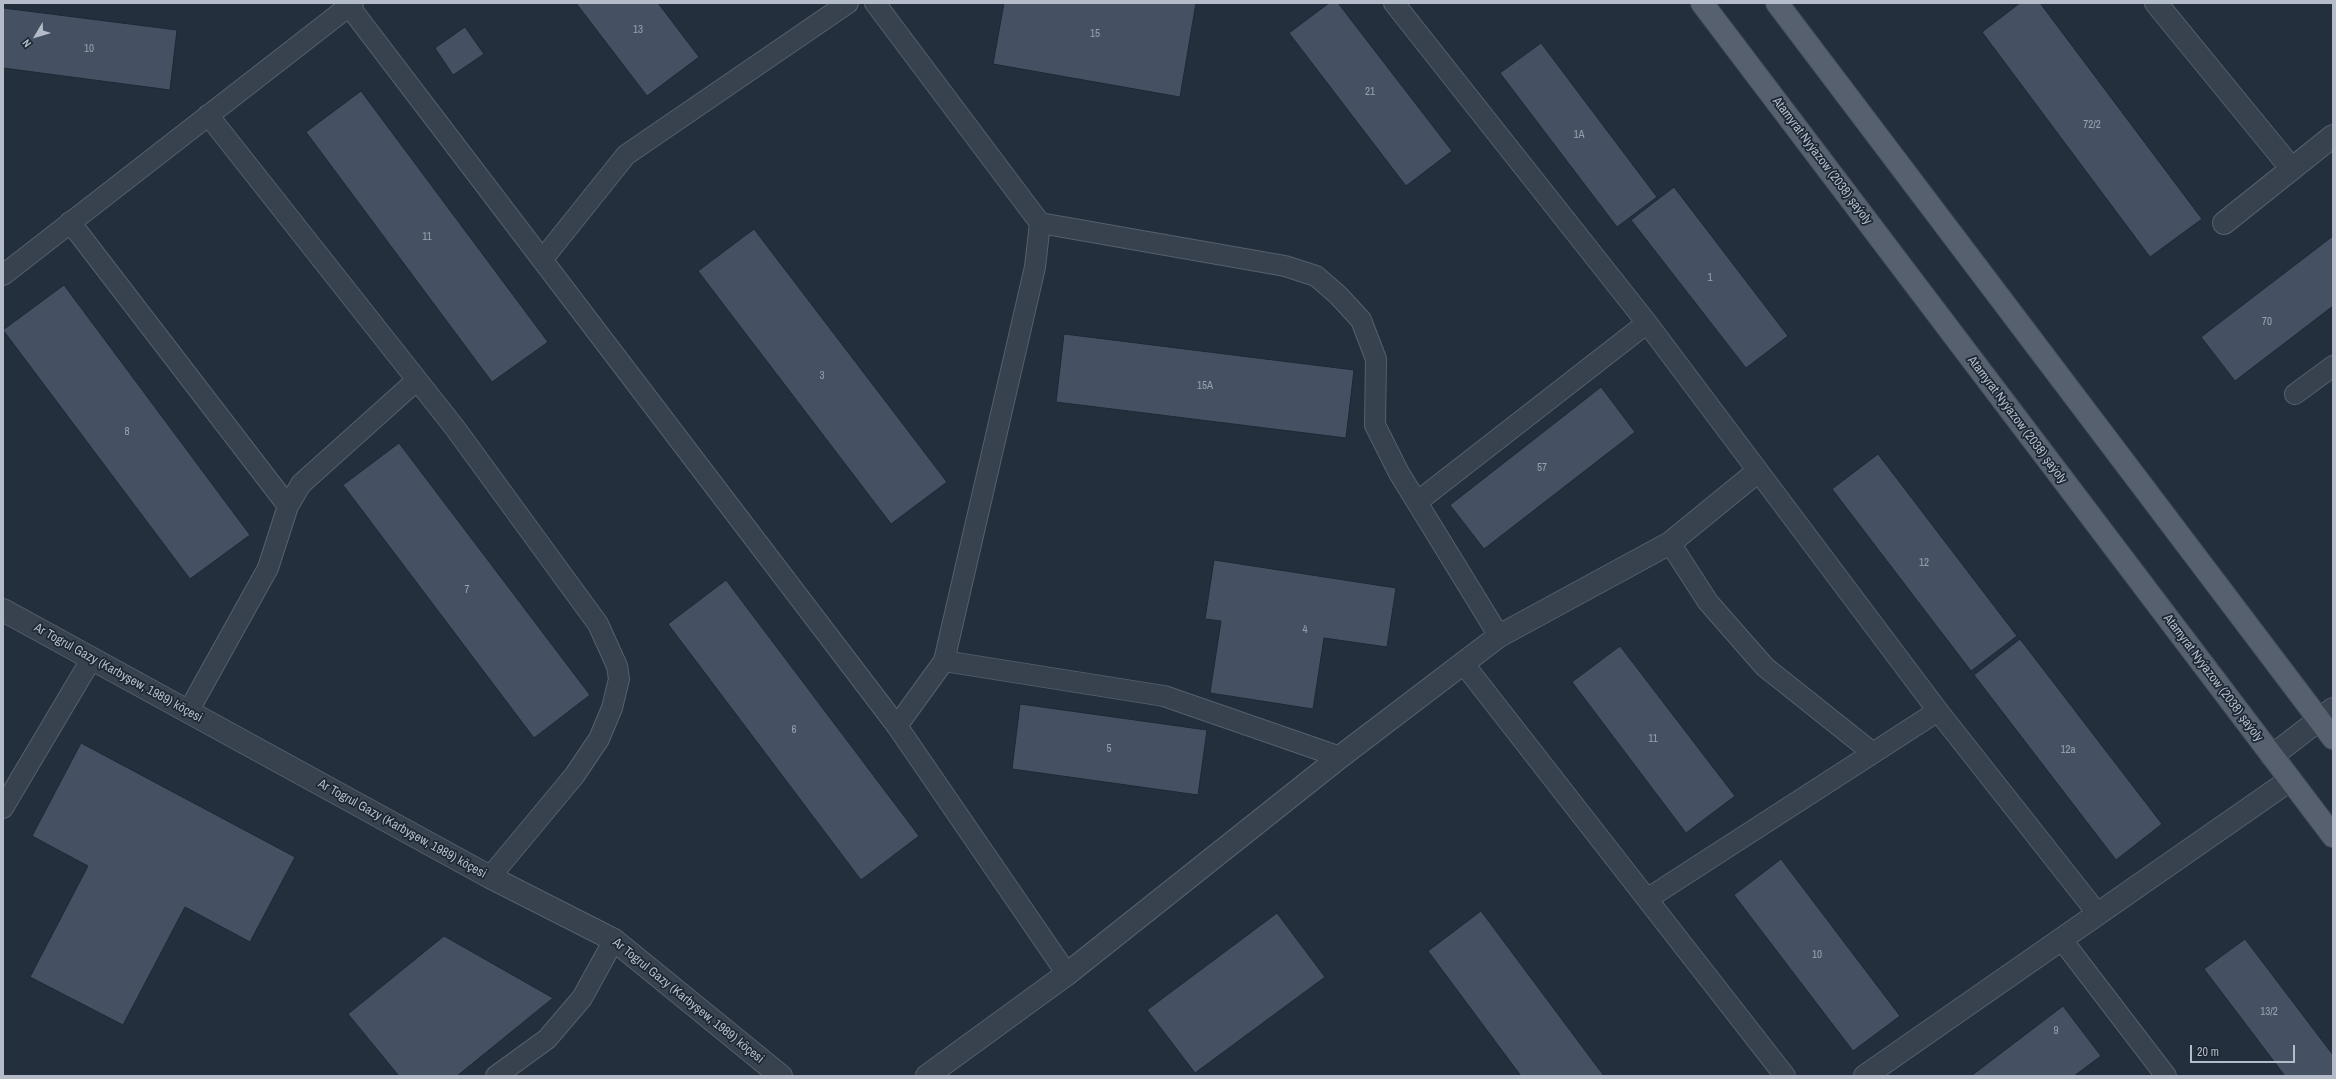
<!DOCTYPE html>
<html>
<head>
<meta charset="utf-8">
<style>
  body { margin:0 }
  #map { position:relative; width:2336px; height:1079px; overflow:hidden; background:#242f3e; font-family:"Archivo Narrow",sans-serif }
  canvas { display:block }
  .frame { position:absolute; inset:0; border:4px solid #b4bcc9; pointer-events:none }
  .north { position:absolute; left:16px; top:16px; width:40px; height:40px; -webkit-text-stroke:3px #1d2633; paint-order:stroke; rotate:232deg; font-size:11px; font-weight:700; line-height:16px; text-align:center; color:#b4bcc9 }
  .north::after { content:''; display:block; margin:auto; width:14px; height:18px; background:#b4bcc9; clip-path:polygon(50% 0,100% 100%,50% 72%,0 100%) }
  .scale { position:absolute; left:2190px; top:1045px; width:105px; height:18px; box-sizing:border-box; border:2px solid #b4bcc9; border-top:0; padding-left:5px; font-size:12px; line-height:14px; white-space:nowrap; color:#b4bcc9; -webkit-text-stroke:3px #1d2633; paint-order:stroke }
</style>
</head>
<body>
<div id="map">
<canvas width="2336" height="1079"></canvas>
<div class="frame"></div>
<div class="north">N</div>
<div class="scale">20 m</div>
</div>
<script>
const ctx = document.querySelector('canvas').getContext('2d');
ctx.lineJoin = 'round';
function fill(path, color) { ctx.fillStyle = color; ctx.fill(path, 'evenodd'); }
const shape = rows => new Path2D(rows.map(r => 'M' + r).join(''));
function trace(path, color, width, dash) { ctx.strokeStyle = color; ctx.lineWidth = width; ctx.lineCap = dash ? 'butt' : 'round'; ctx.setLineDash(dash || []); ctx.stroke(path); }
function label(font, color, halo, rows, align = 'center') {
  ctx.font = font + ' "Archivo Narrow",sans-serif'; ctx.lineWidth = 3.5; ctx.setLineDash([]); ctx.textBaseline = 'middle'; ctx.strokeStyle = halo; ctx.fillStyle = color; for (const [text, x, y, turn = 0] of rows) {
    ctx.save(); ctx.translate(x, y); ctx.rotate((+turn || 0) * Math.PI / 180); ctx.textAlign = isNaN(turn) ? turn : align; if (halo) ctx.strokeText(text, 0, 0); ctx.fillText(text, 0, 0); ctx.restore();
  }
}
const building = shape([
  [576,3,658,3,699,57,647,96,576,3],
  [1004,3,1196,3,1180,97,993,64,1004,3],
  [1329,3,1338,3,1452,151,1406,186,1289,33,1329,3],
  [2020,3,2040,3,2202,219,2150,257,1982,32,2020,3],
  [3,8,177,30,170,90,3,68,3,8],
  [465,27,484,54,453,75,435,48,465,27],
  [1541,43,1657,197,1617,227,1500,73,1541,43],
  [361,91,548,342,492,382,306,132,361,91],
  [1674,187,1788,336,1746,368,1631,220,1674,187],
  [754,229,947,482,891,524,698,271,754,229],
  [2333,236,2333,306,2235,381,2201,337,2333,236],
  [64,285,250,535,190,579,3,330,64,285],
  [1064,334,1354,370,1346,438,1056,402,1064,334],
  [1601,387,1635,432,1484,549,1450,505,1601,387],
  [399,443,590,695,534,738,343,485,399,443],
  [1878,454,2017,636,1971,671,1832,489,1878,454],
  [1214,560,1396,588,1387,647,1324,638,1313,709,1210,693,1221,621,1205,619,1214,560],
  [726,580,919,836,861,880,668,624,726,580],
  [2020,639,2162,824,2116,860,1974,675,2020,639],
  [1620,646,1735,796,1686,833,1572,682,1620,646],
  [1020,704,1207,730,1198,795,1012,769,1020,704],
  [81,743,295,857,250,942,185,907,123,1025,30,977,88,866,32,836,81,743],
  [1781,859,1900,1016,1853,1051,1734,895,1781,859],
  [1481,911,1604,1076,1521,1076,1428,951,1481,911],
  [1277,913,1325,977,1195,1073,1147,1010,1277,913],
  [444,936,553,998,457,1076,399,1076,348,1014,444,936],
  [2245,939,2333,1055,2333,1076,2285,1076,2204,969,2245,939],
  [2063,1006,2101,1056,2074,1076,1971,1076,2063,1006]
]);
fill(building, '#455162');
trace(building, '#1f2835', 1);
const lane = shape([
  [1394,3,1647,323,1938,711,2098,914],
  [349,6,897,726,944,661,1035,267,1040,223,875,3],
  [208,115,455,428,598,624,617,666,619,679,612,708,599,739,574,776,490,877],
  [70,222,288,506],
  [1040,223,1285,266,1316,276,1338,295,1361,320,1376,359,1375,425,1399,473,1499,636],
  [542,260,626,155,848,3],
  [3,275,353,3],
  [2295,394,2333,366],
  [1417,502,1647,323],
  [1670,543,1708,602,1765,667,1873,753],
  [944,661,1164,696,1340,757],
  [1463,663,1785,1076],
  [188,712,268,568,288,506,301,484,417,380],
  [897,726,1067,974],
  [3,808,92,658],
  [1647,899,1938,711],
  [2062,940,2166,1076],
  [496,1076,547,1039,582,998,614,940]
]);
const street = shape([
  [2156,3,2291,168],
  [2224,223,2333,136],
  [3,610,490,877,614,940,781,1076],
  [2272,756,2333,709],
  [927,1076,1067,974,1340,757,1499,636,1670,543,1757,472],
  [1865,1076,2290,780]
]);
const primary = shape([
  [1702,3,2333,836],
  [1777,3,2333,738]
]);
trace(lane, '#565f6c', 22);
trace(street, '#565f6c', 24);
trace(primary, '#414a57', 24);
trace(lane, '#38414e', 20);
trace(street, '#38414e', 22);
trace(primary, '#56606e', 22);
label('11px', '#98a1af', null, [
  ["13",638,30],
  ["15",1095,34],
  ["10",89,49],
  ["21",1370,92],
  ["72/2",2092,125],
  ["1A",1579,135],
  ["11",427,237],
  ["1",1710,278],
  ["70",2267,322],
  ["3",822,376],
  ["15A",1205,386],
  ["8",127,432],
  ["57",1542,468],
  ["12",1924,563],
  ["7",467,590],
  ["4",1305,630],
  ["6",794,730],
  ["11",1653,739],
  ["5",1109,749],
  ["12a",2068,750],
  ["10",1817,955],
  ["13/2",2269,1012],
  ["9",2056,1031]
]);
label('13px', '#b4bcc9', '#1d2633', [
  ["Atamyrat Nyýazow (2038) şaýoly",1822,161,53],
  ["Atamyrat Nyýazow (2038) şaýoly",2017,420,53],
  ["Ar Togrul Gazy (Karbyşew, 1989) köçesi",118,673,29],
  ["Atamyrat Nyýazow (2038) şaýoly",2213,678,53],
  ["Ar Togrul Gazy (Karbyşew, 1989) köçesi",402,829,29],
  ["Ar Togrul Gazy (Karbyşew, 1989) köçesi",688,1001,39]
]);
</script>
</body>
</html>
